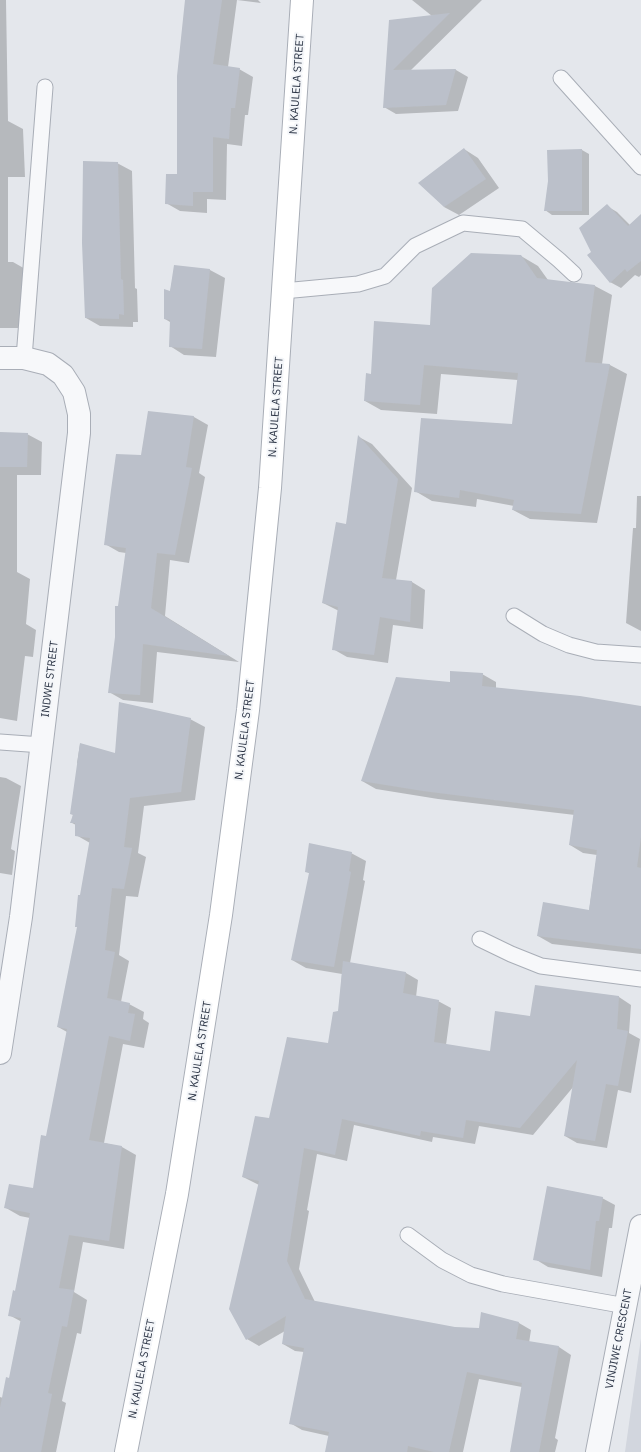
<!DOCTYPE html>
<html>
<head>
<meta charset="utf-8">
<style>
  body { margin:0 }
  canvas { display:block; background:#e4e7ec }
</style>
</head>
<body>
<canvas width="641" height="1452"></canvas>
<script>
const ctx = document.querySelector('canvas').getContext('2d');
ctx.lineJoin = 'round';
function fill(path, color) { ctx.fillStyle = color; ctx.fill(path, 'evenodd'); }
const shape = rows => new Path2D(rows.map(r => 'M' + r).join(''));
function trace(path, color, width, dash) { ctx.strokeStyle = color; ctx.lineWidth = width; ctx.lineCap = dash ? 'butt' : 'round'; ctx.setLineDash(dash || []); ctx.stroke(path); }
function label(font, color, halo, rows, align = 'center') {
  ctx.font = font + ' "IBM Plex Sans",sans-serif'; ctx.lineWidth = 4; ctx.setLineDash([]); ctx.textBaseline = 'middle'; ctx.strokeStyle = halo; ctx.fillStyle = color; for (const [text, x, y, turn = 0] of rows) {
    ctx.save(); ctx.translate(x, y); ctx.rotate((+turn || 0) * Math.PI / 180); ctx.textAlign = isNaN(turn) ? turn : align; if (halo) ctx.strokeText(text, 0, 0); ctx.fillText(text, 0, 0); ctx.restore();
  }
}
fill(shape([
  [641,1338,641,1452,625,1452]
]), '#d2d6de');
fill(shape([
  [0,0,6,0,8,121,23,129,25,177,8,177,8,262,13,262,27,270,24,328,0,328],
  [186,0,258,0,261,3,237,0,228,67,239,69,253,77,248,115,245,115,242,146,227,144,226,200,207,199,207,213,180,211,166,203,178,175],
  [412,0,482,0,410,71,456,70,468,77,458,111,396,114,384,107,390,21,432,16],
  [464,149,478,158,499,188,459,215,444,207],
  [582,150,589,154,589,215,552,215,545,210],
  [117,163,132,171,135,288,137,289,138,322,133,322,133,327,100,326,86,318],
  [607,206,617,212,630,225,641,216,641,275,639,277,635,275,621,288,610,282,592,252],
  [521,256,538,266,548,280,595,286,612,295,602,364,610,365,627,374,597,523,530,519,513,510,514,506,477,499,476,507,432,501,415,491,513,425,518,380,441,374,437,414,381,410,365,401,372,376],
  [175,266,210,270,225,278,216,357,184,355,170,346,170,322,165,319],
  [149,412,194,417,208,425,199,473,205,477,189,563,170,560,165,616,239,662,157,652,153,703,123,700,109,692,126,553,119,552,105,544,142,456],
  [0,433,27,434,42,442,41,475,17,475,17,572,30,579,26,624,36,630,33,657,25,656,17,721,0,718],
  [359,437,372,444,412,488,396,580,412,582,425,590,423,629,393,625,388,663,347,657,333,649,339,611,323,603,347,525],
  [637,496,641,496,641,631,626,623,633,528,636,528],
  [482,674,496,682,496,689,641,707,641,954,552,944,538,936,589,911,597,855,583,853,570,845,575,815,438,799,376,789,362,781,450,683],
  [190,719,205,727,195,800,144,806,138,853,146,857,138,897,126,896,119,955,129,961,121,1002,129,1004,144,1012,143,1019,149,1023,144,1048,123,1044,104,1143,122,1147,136,1155,124,1249,83,1242,74,1292,87,1300,81,1334,77,1333,62,1401,66,1403,56,1452,0,1452,0,1397,3,1398,10,1379,22,1322,9,1315,16,1292,30,1218,20,1216,6,1208,34,1189,47,1137,67,1032,58,1027,78,927,90,843,76,835,76,825,72,823,78,764,77,763,80,744,116,754],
  [0,777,6,778,21,786,11,849,15,851,12,875,0,873],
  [351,853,366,861,363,880,365,881,350,963,406,973,418,980,416,997,438,1001,451,1008,446,1045,491,1052,531,1017,536,986,619,997,631,1005,629,1033,640,1039,631,1093,618,1090,607,1148,577,1143,565,1136,574,1086,533,1135,479,1126,475,1144,433,1137,432,1142,354,1125,347,1161,317,1154,307,1210,309,1211,299,1269,315,1302,455,1328,480,1329,519,1323,531,1330,529,1343,559,1347,571,1355,555,1438,558,1440,555,1452,511,1452,522,1387,479,1379,463,1452,326,1452,329,1436,302,1430,290,1423,304,1352,295,1351,283,1344,285,1331,259,1346,247,1339,259,1185,243,1177,270,1119,329,1044,339,1012,342,974,306,968,292,960,310,874,306,871],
  [602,1198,615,1205,612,1228,609,1228,602,1277,548,1267,535,1259]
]), '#0003');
fill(shape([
  [185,0,222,0,213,64,240,68,235,108,231,108,229,139,213,137,213,192,193,192,193,206,165,204,166,174,177,174,177,76],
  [450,13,393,70,456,69,446,105,383,108,389,20],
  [464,148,486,179,444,207,418,183],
  [582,149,582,211,544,211,548,181,547,150],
  [83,161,118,162,121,279,123,280,124,315,119,314,119,319,85,318,82,243],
  [607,204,628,226,641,214,641,261,627,272,625,269,610,283,587,255,591,252,579,228],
  [471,253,521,255,537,278,595,285,585,362,610,364,581,514,512,510,514,500,460,490,459,498,414,492,421,418,512,424,518,373,424,365,420,405,364,401,366,373,371,374,374,321,430,325,432,288],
  [174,265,210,269,202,349,169,347,170,320,164,319,164,289,170,291],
  [148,411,194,416,186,467,192,468,175,555,157,553,151,608,229,656,143,644,140,695,108,693,115,637,115,606,118,606,126,548,104,545,111,490,116,454,141,455],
  [0,432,28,433,27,467,0,467],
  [358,435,398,479,382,578,412,581,410,622,380,617,374,655,332,650,338,607,322,603,336,522,346,524],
  [450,671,483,673,482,686,580,696,641,706,641,837,637,867,641,868,641,949,537,936,543,902,589,910,597,850,569,845,574,810,423,791,361,781,396,677,450,682],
  [119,702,191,718,181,792,130,798,124,847,132,848,124,889,112,888,105,950,115,952,107,998,130,1003,128,1013,135,1014,130,1041,109,1036,89,1140,122,1146,109,1241,69,1235,59,1288,74,1290,67,1327,62,1326,48,1393,52,1394,41,1452,0,1452,0,1408,6,1377,9,1378,21,1318,8,1316,13,1290,15,1291,30,1213,4,1208,9,1184,33,1188,41,1135,46,1136,67,1029,57,1027,77,927,75,927,78,895,80,895,90,838,75,836,75,823,70,823,73,815,70,814,80,743,115,753],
  [309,843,352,852,349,871,351,872,334,967,291,960,309,873,305,872],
  [343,961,406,972,403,993,439,1000,434,1042,490,1051,495,1011,530,1016,535,985,619,996,617,1029,628,1031,618,1086,606,1084,595,1141,564,1136,577,1060,520,1128,466,1120,463,1138,421,1131,420,1136,342,1119,335,1155,304,1148,287,1261,305,1299,455,1327,479,1328,481,1312,519,1322,516,1339,559,1346,539,1452,510,1452,522,1383,467,1372,449,1452,434,1452,408,1446,407,1452,325,1452,329,1432,289,1424,304,1348,282,1344,286,1316,246,1340,229,1309,259,1181,242,1177,255,1116,269,1118,287,1037,328,1043,333,1012,338,1011],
  [547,1186,603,1197,599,1221,596,1221,590,1270,533,1260]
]), '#bbc0ca');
const lane = shape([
  [561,78,641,167],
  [283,291,358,284,385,276,415,246,463,223,522,229,559,260,574,274],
  [24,358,45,87],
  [514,616,543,634,569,645,596,652,641,655],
  [0,742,42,745],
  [480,939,511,954,541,966,641,979],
  [408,1235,442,1260,471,1275,503,1284,626,1306]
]);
const street = shape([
  [0,358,24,358,48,364,63,375,74,392,79,414,79,433,21,917,0,1053],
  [597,1452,641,1226]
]);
const secondary = shape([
  [126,1452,177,1194,221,915,248,710,270,488,302,0]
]);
trace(lane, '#a9aeb7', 17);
trace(street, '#a9aeb7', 24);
trace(secondary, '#a9aeb7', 24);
trace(lane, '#f7f8fa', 15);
trace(street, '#f7f8fa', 22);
trace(secondary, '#fff', 22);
label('11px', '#2b3445', '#f4f6f9', [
  ["N. KAULELA STREET",297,84,-86],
  ["N. KAULELA STREET",276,407,-86],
  ["INDWE STREET",50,679,-83],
  ["N. KAULELA STREET",245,730,-83],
  ["N. KAULELA STREET",200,1051,-81],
  ["VINJIWE CRESCENT",619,1339,-79],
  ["N. KAULELA STREET",142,1369,-79]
]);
</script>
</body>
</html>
